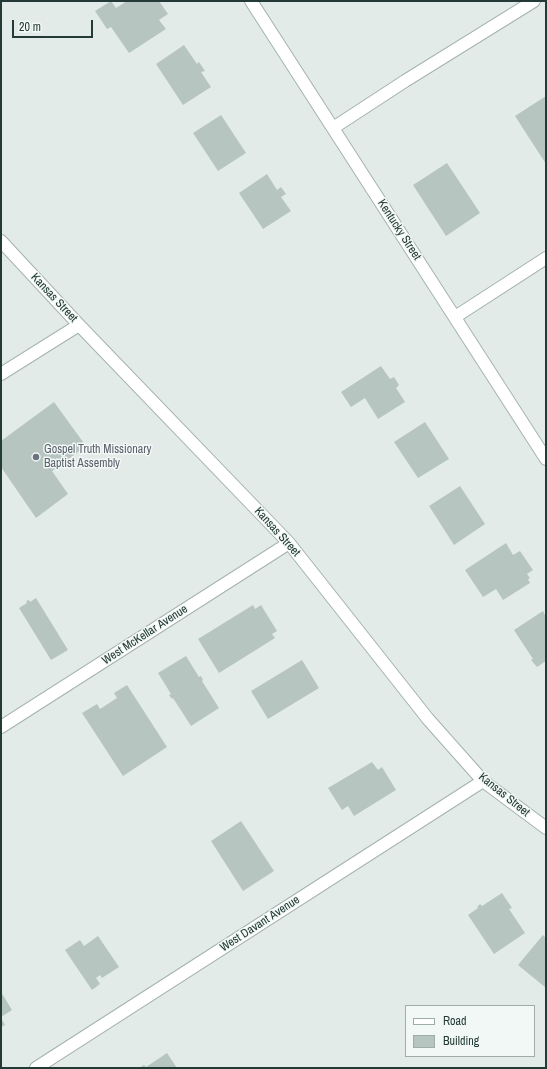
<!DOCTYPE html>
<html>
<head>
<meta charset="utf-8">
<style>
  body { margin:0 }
  #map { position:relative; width:547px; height:1069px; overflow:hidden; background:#e2ebe8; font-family:"Archivo Narrow",sans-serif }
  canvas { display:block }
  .frame { position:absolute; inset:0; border:2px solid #233a36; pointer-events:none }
  .legend { position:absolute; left:405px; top:1005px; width:130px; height:52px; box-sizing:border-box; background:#f2f8f5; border:1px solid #9faca9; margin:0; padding:5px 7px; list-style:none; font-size:12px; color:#233a36 }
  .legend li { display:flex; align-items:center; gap:8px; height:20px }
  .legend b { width:20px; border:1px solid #9faca9 }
  .scale { position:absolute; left:12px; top:20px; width:81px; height:18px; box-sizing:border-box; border:2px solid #233a36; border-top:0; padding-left:5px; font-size:12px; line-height:14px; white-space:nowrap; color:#233a36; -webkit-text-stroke:3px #f2f8f5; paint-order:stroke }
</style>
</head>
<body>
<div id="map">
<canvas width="547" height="1069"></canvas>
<div class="frame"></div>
<ul class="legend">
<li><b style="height:5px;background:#fff"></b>Road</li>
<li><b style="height:11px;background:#b7c5c1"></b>Building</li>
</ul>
<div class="scale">20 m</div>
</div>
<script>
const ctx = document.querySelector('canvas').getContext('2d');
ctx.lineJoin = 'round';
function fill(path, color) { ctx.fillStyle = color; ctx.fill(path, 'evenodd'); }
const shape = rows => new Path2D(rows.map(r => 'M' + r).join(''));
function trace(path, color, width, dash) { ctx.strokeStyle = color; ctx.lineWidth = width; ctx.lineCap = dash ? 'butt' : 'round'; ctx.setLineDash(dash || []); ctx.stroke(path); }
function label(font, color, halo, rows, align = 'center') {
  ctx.font = font + ' "Archivo Narrow",sans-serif'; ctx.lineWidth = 3; ctx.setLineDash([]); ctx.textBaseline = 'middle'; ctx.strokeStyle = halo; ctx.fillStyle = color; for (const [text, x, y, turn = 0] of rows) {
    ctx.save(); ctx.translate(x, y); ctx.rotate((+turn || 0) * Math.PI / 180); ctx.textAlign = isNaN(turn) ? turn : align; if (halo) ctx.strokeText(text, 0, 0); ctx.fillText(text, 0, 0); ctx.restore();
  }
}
fill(shape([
  [111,1,116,8,127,1,159,1,168,14,159,20,166,29,129,53,111,27,107,29,95,11],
  [184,45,197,64,199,62,205,71,201,72,211,87,183,105,156,64],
  [546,96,546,164,515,116],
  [221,115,246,153,218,171,193,133],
  [447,163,480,213,446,236,413,185],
  [267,174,277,190,281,187,286,194,281,197,291,211,263,229,239,193],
  [381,366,390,379,394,377,399,385,396,388,405,402,378,419,365,398,351,407,341,392],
  [54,402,86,446,52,471,68,494,36,518,1,467,1,441],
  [425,422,449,459,418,478,394,442],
  [460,486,485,524,454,545,429,506],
  [506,543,513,555,520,551,533,570,527,574,530,578,528,579,530,583,503,600,496,589,483,597,465,570],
  [36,598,68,650,51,660,19,608,27,603,26,601,29,600,30,602],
  [253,605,255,609,261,605,277,631,272,634,275,638,219,673,198,639],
  [543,611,546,617,546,661,537,667,531,660,533,659,514,630],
  [186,656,199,677,201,676,203,680,202,681,219,708,191,726,173,698,172,699,169,695,171,694,158,673],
  [302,660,319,688,268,719,251,691],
  [127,685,167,747,123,776,82,713,97,704,100,709,117,698,114,693],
  [372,762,378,770,382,767,396,790,354,816,348,806,342,810,328,788],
  [241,821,274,871,243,891,211,841],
  [502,893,512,908,509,909,525,933,494,954,468,915,478,908,477,907,480,904,482,906],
  [543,935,546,938,546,988,518,965],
  [98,936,119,967,102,978,100,975,96,978,100,984,92,990,65,950,80,940,84,946],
  [1,992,12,1010,1,1017],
  [1,1018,5,1025,1,1027],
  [167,1053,177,1068,139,1068,144,1065,146,1067]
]), '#b7c5c1');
const minor = shape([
  [251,1,546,459],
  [333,128,405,81,534,1],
  [1,241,79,325,289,543,428,719,483,781,546,828],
  [455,317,546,258],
  [1,374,79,325],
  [1,727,289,543],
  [36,1068,483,781]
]);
trace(minor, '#a5b2af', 14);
trace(minor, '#fff', 12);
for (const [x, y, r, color] of [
  [36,457,4,"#6b7280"]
]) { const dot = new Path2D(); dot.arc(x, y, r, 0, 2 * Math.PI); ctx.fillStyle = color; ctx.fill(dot); trace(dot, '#f2f8f5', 1.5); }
label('12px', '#233a36', '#f2f8f5', [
  ["Kentucky Street",399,230,57],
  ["Kansas Street",54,298,47],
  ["Kansas Street",277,532,48],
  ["West McKellar Avenue",145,635,-33],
  ["Kansas Street",504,795,39],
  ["West Davant Avenue",260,924,-33]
]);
label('12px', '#5b616d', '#f2f8f5', [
  ["Gospel Truth Missionary",44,450],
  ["Baptist Assembly",44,464]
], 'left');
</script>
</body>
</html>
